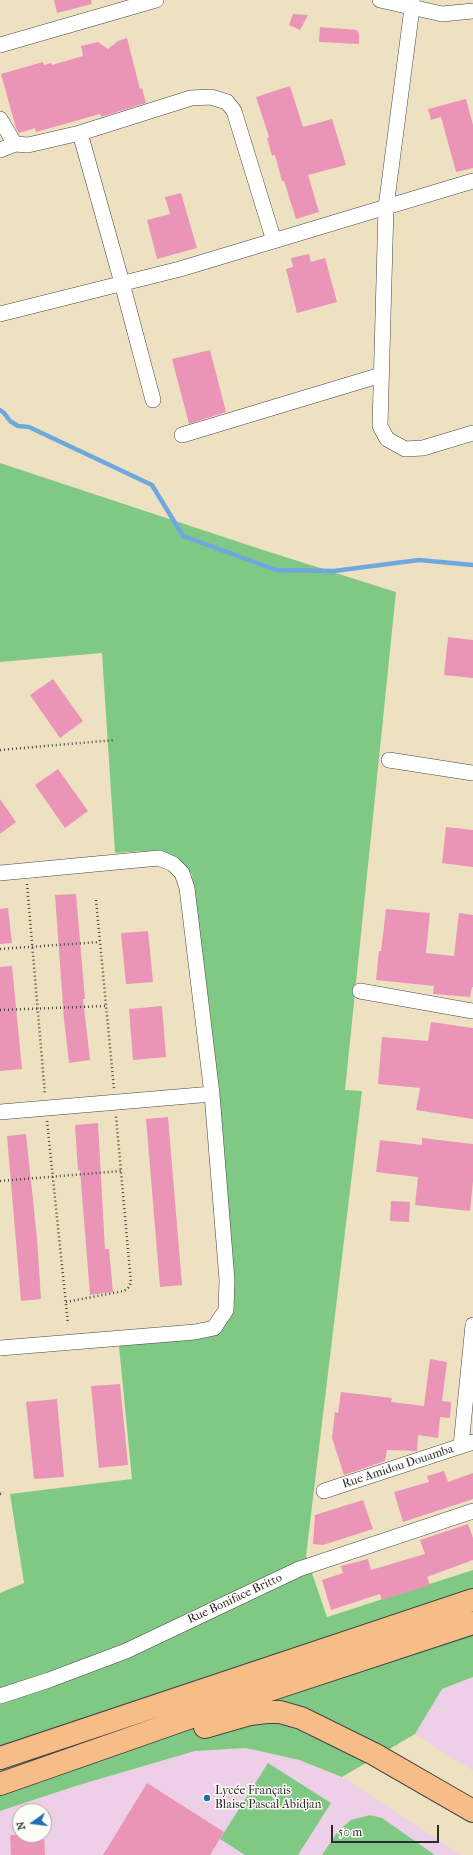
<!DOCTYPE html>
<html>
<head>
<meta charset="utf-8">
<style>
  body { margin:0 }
  #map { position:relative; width:473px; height:1855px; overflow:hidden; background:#eee1c2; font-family:"IM FELL French Canon",serif }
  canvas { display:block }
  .north { position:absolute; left:12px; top:1803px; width:40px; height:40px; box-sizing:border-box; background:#fdfcf7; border:1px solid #a9a8a5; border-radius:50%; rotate:256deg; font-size:11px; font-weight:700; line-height:16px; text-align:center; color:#2b2b2b }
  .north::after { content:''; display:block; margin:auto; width:14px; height:18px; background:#1f6fb2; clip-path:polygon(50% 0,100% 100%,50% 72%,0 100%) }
  .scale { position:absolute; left:331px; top:1825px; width:108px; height:18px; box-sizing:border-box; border:2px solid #2b2b2b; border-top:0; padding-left:5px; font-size:12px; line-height:14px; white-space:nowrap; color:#2b2b2b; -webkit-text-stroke:3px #fdfcf7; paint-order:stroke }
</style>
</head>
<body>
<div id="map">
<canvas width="473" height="1855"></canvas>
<div class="north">N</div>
<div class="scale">50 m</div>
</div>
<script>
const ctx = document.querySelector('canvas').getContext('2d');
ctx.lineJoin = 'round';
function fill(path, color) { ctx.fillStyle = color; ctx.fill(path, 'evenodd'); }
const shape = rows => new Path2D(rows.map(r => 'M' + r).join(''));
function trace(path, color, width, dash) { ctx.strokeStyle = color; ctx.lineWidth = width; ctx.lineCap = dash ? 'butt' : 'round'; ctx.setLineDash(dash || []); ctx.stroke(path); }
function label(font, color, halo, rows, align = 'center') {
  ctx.font = font + ' "IM FELL French Canon",serif'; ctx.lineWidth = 3; ctx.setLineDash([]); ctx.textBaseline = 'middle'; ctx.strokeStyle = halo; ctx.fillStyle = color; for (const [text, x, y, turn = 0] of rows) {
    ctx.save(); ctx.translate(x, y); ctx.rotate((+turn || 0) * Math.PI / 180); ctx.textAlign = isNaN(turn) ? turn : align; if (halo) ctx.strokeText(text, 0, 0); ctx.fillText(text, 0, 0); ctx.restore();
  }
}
fill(shape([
  [473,1677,473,1771,415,1734,442,1689],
  [246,1748,299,1760,342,1777,462,1855,0,1855,0,1811,79,1785,195,1751],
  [20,1811,44,1811,44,1835,20,1835]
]), '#edd0e8');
fill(shape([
  [0,463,263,550,396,592,345,1090,362,1091,306,1556,327,1617,473,1570,473,1677,442,1689,415,1734,342,1777,299,1760,246,1748,195,1751,79,1785,0,1811,0,1593,24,1583,10,1494,132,1479,119,1346,200,1337,228,1311,192,874,161,850,115,853,102,653,0,662],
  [268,1763,331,1803,298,1855,245,1855,220,1839],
  [370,1815,382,1818,435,1855,322,1855,338,1831,351,1820]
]), '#80c985');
trace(shape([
  [0,410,4,413,10,421,18,426,29,427,152,485,183,536,276,570,334,571,419,560,473,565]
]), '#6ea8de', 4.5);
fill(shape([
  [54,0,91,0,92,4,57,13],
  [293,14,308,15,300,30,289,25],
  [320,27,357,30,359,34,359,44,319,42],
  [127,38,140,89,142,88,146,103,101,117,100,114,36,132,35,128,19,133,16,128,1,74,43,62,44,65,51,63,52,65,83,56,81,46,98,42,108,49,118,41],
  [290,86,303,127,332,119,346,165,308,175,319,212,296,219,284,181,282,181,275,155,272,156,267,138,269,137,256,97],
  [466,99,473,125,473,168,456,172,441,117,431,120,428,109],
  [181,193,197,248,157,259,147,220,170,214,165,197],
  [309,254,311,262,325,258,337,302,297,313,286,269,293,267,291,258],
  [210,350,226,412,189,424,172,359],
  [448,637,473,640,473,678,444,675],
  [53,679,83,721,60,738,30,695],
  [58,769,88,811,65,828,35,785],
  [0,799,16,822,0,834],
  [446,827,473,830,473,867,442,863],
  [76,894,85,999,83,999,90,1060,69,1063,64,1020,55,895],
  [8,908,12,943,0,944,0,909],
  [386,909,430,913,426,953,454,956,459,913,473,915,473,987,472,987,470,997,433,994,434,986,376,980,379,951,381,951],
  [148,931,153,982,126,984,121,933],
  [12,966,22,1069,0,1071,0,967],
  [162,1006,166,1057,133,1060,129,1009],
  [431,1022,473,1028,473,1119,416,1110,420,1088,378,1084,382,1037,428,1041],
  [168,1117,182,1285,160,1287,146,1119],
  [98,1123,105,1249,109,1249,113,1292,90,1295,80,1170,78,1171,75,1125],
  [26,1134,37,1238,41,1299,21,1301,7,1136],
  [422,1138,473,1144,473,1181,470,1211,415,1205,418,1177,376,1172,380,1140,422,1145],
  [391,1201,410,1202,409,1222,390,1221],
  [430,1359,447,1362,442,1401,451,1402,450,1418,440,1417,438,1438,418,1435,417,1451,387,1450,385,1461,344,1475,332,1438,335,1412,338,1413,341,1392,392,1398,391,1402,424,1406],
  [120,1384,128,1465,99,1468,91,1386],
  [57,1399,64,1477,34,1479,26,1402],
  [444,1471,448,1482,473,1473,473,1499,403,1522,394,1492,429,1482,427,1476],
  [363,1500,373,1529,323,1545,313,1544,315,1515],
  [468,1524,473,1538,473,1560,427,1577,430,1585,382,1600,380,1594,331,1610,322,1580,343,1573,341,1566,368,1559,371,1570,425,1554,420,1540],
  [147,1783,224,1832,210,1855,103,1855],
  [10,1835,44,1835,45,1855,11,1855]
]), '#ea95b7');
const minor = shape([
  [380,0,442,14,473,11],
  [412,0,412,8,386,207,380,426,387,439,405,449,423,448,473,433],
  [0,45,156,0],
  [0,119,15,144,28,145,80,133,122,283,153,400],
  [80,133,191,98,211,97,227,102,234,111,274,241],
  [0,150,15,144],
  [0,314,180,269,473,181],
  [182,435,381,375],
  [389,760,473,773],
  [0,873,159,858,173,864,182,873,187,888,212,1094,227,1280,226,1310,214,1328,195,1332,0,1348],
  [360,991,473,1011],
  [0,1112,212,1094],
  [461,1446,473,1325],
  [324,1491,473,1442],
  [0,1696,49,1680,126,1651,299,1569,473,1511]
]);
const highway = shape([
  [205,1727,250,1714,267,1712,280,1712,301,1718,374,1754,473,1811],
  [0,1758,473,1600],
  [0,1784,254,1695,473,1623]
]);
trace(minor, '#484642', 16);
trace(highway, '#484642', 24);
trace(shape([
  [0,750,115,740],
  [27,884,45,1095],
  [96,900,114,1089],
  [0,949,100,942],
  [0,1010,106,1006],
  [47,1121,68,1324],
  [0,1181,121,1171],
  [66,1302,124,1291,128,1288,131,1283,116,1116],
  [0,1494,4,1493]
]), '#484642', 2.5, [1, 3]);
trace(minor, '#fff', 15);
trace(highway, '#f7bd88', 22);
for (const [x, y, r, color] of [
  [207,1798,4,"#1f6fb2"]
]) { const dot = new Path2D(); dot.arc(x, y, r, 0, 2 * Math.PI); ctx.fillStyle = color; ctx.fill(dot); trace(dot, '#fdfcf7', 1.5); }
label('12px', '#2b2b2b', '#fdfcf7', [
  ["Rue Amidou Douamba",398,1467,-18],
  ["Rue Boniface Britto",235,1599,-25]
]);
label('12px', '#2b2b2b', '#fdfcf7', [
  ["Lycée Français",215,1791],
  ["Blaise Pascal Abidjan",215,1805]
], 'left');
</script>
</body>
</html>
